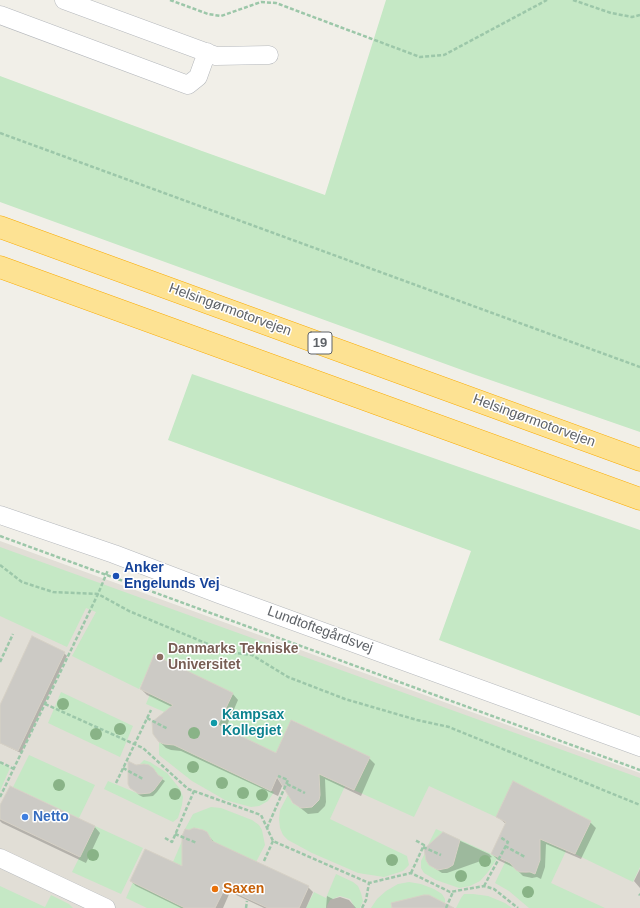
<!DOCTYPE html>
<html>
<head>
<meta charset="utf-8">
<style>
  body { margin:0 }
  canvas { display:block; background:#f1efe8 }
</style>
</head>
<body>
<canvas width="640" height="908"></canvas>
<script>
const ctx = document.querySelector('canvas').getContext('2d');
ctx.lineJoin = 'round';
function fill(path, color) { ctx.fillStyle = color; ctx.fill(path, 'evenodd'); }
const shape = rows => new Path2D(rows.map(r => 'M' + r).join(''));
function trace(path, color, width, dash) { ctx.strokeStyle = color; ctx.lineWidth = width; ctx.lineCap = dash ? 'butt' : 'round'; ctx.setLineDash(dash || []); ctx.stroke(path); }
function label(font, color, halo, rows, align = 'center') {
  ctx.font = font + ' Helvetica,sans-serif'; ctx.lineWidth = 3; ctx.setLineDash([]); ctx.textBaseline = 'middle'; ctx.strokeStyle = halo; ctx.fillStyle = color; for (const [text, x, y, turn = 0] of rows) {
    ctx.save(); ctx.translate(x, y); ctx.rotate((+turn || 0) * Math.PI / 180); ctx.textAlign = isNaN(turn) ? turn : align; if (halo) ctx.strokeText(text, 0, 0); ctx.fillText(text, 0, 0); ctx.restore();
  }
}
fill(shape([
  [0,541,640,773,640,908,0,908]
]), '#e1ded6');
fill(shape([
  [386,0,640,0,640,432,473,374,0,202,0,76,202,151,325,195],
  [192,374,640,530,640,716,439,640,471,551,168,440],
  [0,547,640,778,640,867,633,882,575,854,590,822,513,782,496,817,429,786,414,817,354,790,370,757,292,720,276,753,218,725,232,693,154,656,139,689,72,656,96,612,86,608,67,647,0,616],
  [61,692,133,726,120,757,48,723],
  [150,694,210,722,195,755,274,792,268,801,259,806,251,807,225,800,192,781,159,755,159,742,169,745,174,743,169,714,146,704],
  [29,755,95,785,79,818,13,787],
  [144,760,150,762,167,773,180,789,183,797,182,805,178,818,173,822,104,789,108,781,139,794,150,793,158,776,153,768,149,765,140,764],
  [0,763,10,768,0,791],
  [302,766,345,786,330,819,407,856,409,865,403,871,384,877,358,873,312,853,288,840,283,835,280,828,279,819,280,810,290,791,290,798,292,803,301,808,312,807,316,804,320,795,318,786],
  [211,807,221,808,252,820,259,825,262,830,265,845,256,862,216,883,173,862,182,841,182,848,184,853,212,841,207,832,203,830,198,828,189,830,185,829,193,814],
  [95,826,143,848,121,894,72,872],
  [436,829,498,857,488,872,480,881,470,886,459,888,436,880,424,873,421,868,421,861,425,853,426,860,429,865,438,870,448,868,455,861,456,851,428,845],
  [521,830,566,851,551,883,605,908,529,908,509,891,495,883,509,854,510,861,516,870,526,873,531,871],
  [336,874,353,882,358,886,361,893,363,901,360,908,355,908,350,899,340,896,330,900,326,908,306,908,314,892,326,898],
  [133,882,185,908,147,908,126,898],
  [409,882,421,884,434,889,442,894,445,899,445,906,429,895,424,895,414,899,410,908,371,908,377,899,386,891,398,884],
  [0,886,45,907,51,895,69,904,73,908,0,908],
  [464,894,473,894,488,896,505,903,512,908,456,908,461,898]
]), '#c5e8c5');
fill(shape([
  [64,653,67,656,21,753,0,743,0,707],
  [141,689,232,693,238,700,225,730,276,754,369,758,375,764,361,796,325,779,326,802,325,806,318,813,308,814,293,802,283,784,278,796,181,751,171,750,166,748,160,742,172,707,147,695],
  [136,766,153,768,159,777,165,781,157,792,153,796,143,797,139,795,129,783],
  [0,808,94,826,100,833,86,863,2,823,0,821],
  [498,817,590,822,596,828,581,859,546,844,545,867,541,879,537,877,532,878,523,876,515,868,498,860,492,854,506,824],
  [206,833,215,843,308,887,313,892,306,908,264,908,230,892,223,908,181,908,136,886,131,881,183,868],
  [443,833,489,854,492,857,447,873,442,873,430,865],
  [640,869,640,888,634,881],
  [327,896,333,899,340,897,349,900,356,908,326,908]
]), '#0003');
const building = shape([
  [32,636,65,652,18,751,0,743,0,705,32,636],
  [154,655,233,693,218,725,276,753,291,720,370,757,354,790,319,774,320,795,319,800,312,807,301,808,293,803,277,777,271,791,174,745,164,744,159,742,153,734,152,722,173,705,140,689,154,655],
  [128,761,136,765,144,764,149,765,153,768,158,775,163,778,154,790,150,793,139,794,130,788,128,784,128,761],
  [513,781,591,821,575,854,540,839,540,860,535,874,530,872,520,872,516,870,510,863,491,854,506,822,496,817,513,781],
  [10,786,95,826,80,857,0,819,0,805,10,786],
  [194,828,203,830,207,832,212,841,309,886,299,908,268,908,225,888,215,908,185,908,130,881,145,849,182,866,182,836,185,829,189,830,194,828],
  [443,832,460,840,453,865,448,868,438,870,429,865,426,860,424,849,443,832],
  [424,895,429,895,454,908,392,908,391,903,424,895]
]);
fill(building, '#cccac5');
trace(building, '#d6d1c6', 1);
const minor = shape([
  [64,0,216,56,269,55],
  [0,15,188,85,198,77,207,52],
  [0,515,114,554,219,594,640,747],
  [0,858,106,908]
]);
const highway = shape([
  [0,227,640,460],
  [0,267,640,499]
]);
trace(minor, '#b5b8bc', 19);
trace(highway, '#f9ab00', 23);
trace(shape([
  [170,0,208,14,221,16,261,2,276,3,420,57,444,55,547,0],
  [573,0,611,13,632,17,640,15],
  [0,133,640,367],
  [0,536,640,770],
  [0,565,22,582,53,592,98,594,129,611,227,652,252,655,288,677,345,699,417,720,449,727,640,805],
  [0,662,13,634],
  [45,704,143,748,188,789,261,815,273,841,369,883,411,873,450,892,484,886,494,889,518,908],
  [147,718,168,729],
  [0,762,14,769],
  [123,768,143,779],
  [116,783,151,710],
  [287,784,305,793],
  [0,797,98,594,108,570],
  [267,828,288,780,278,776],
  [175,834,197,843],
  [165,838,172,842,194,791],
  [505,846,525,857],
  [423,847,441,855],
  [264,861,273,841],
  [411,873,424,845,415,840],
  [484,886,508,842,500,837],
  [639,894,640,895],
  [246,908,247,901],
  [362,908,366,900,369,883],
  [446,908,453,892]
]), '#9cc7a9', 2.5, [4, 2]);
trace(minor, '#fff', 18);
trace(highway, '#fde293', 22);
ctx.fillStyle = '#89b387';
for (const [x, y] of [
  [63,704],
  [120,729],
  [194,733],
  [96,734],
  [193,767],
  [222,783],
  [59,785],
  [243,793],
  [175,794],
  [262,795],
  [93,855],
  [392,860],
  [485,861],
  [461,876],
  [528,892]
]) { ctx.beginPath(); ctx.arc(x, y, 6, 0, 2 * Math.PI); ctx.fill(); }
for (const [x, y, r, color] of [
  [116,576,4,"#1a4fb4"],
  [160,657,4,"#8d6e63"],
  [214,723,4,"#0f9aa8"],
  [25,817,4,"#3f7fe0"],
  [215,889,4,"#e8710a"]
]) { const dot = new Path2D(); dot.arc(x, y, r, 0, 2 * Math.PI); ctx.fillStyle = color; ctx.fill(dot); trace(dot, '#fff', 1.5); }
for (const [x, y, w] of [
  [320,343,24]
]) { const box = new Path2D(); box.roundRect(x - w / 2, y - 11, w, 22, 3); ctx.fillStyle = '#fff'; ctx.fill(box); trace(box, '#5f6368', 1); }
label('bold 13px', '#5f6368', null, [
  ["19",320,343]
]);
label('14px', '#5f6368', '#fff', [
  ["Helsingørmotorvejen",230,310,20],
  ["Helsingørmotorvejen",534,421,20],
  ["Lundtoftegårdsvej",320,630,20]
]);
label('bold 14px', '#164399', '#fff', [
  ["Anker",124,568],
  ["Engelunds Vej",124,584]
], 'left');
label('bold 14px', '#785e54', '#fff', [
  ["Danmarks Tekniske",168,649],
  ["Universitet",168,665]
], 'left');
label('bold 14px', '#0d838f', '#fff', [
  ["Kampsax",222,715],
  ["Kollegiet",222,731]
], 'left');
label('bold 14px', '#366cbe', '#fff', [
  ["Netto",33,817]
], 'left');
label('bold 14px', '#c56008', '#fff', [
  ["Saxen",223,889]
], 'left');
</script>
</body>
</html>
